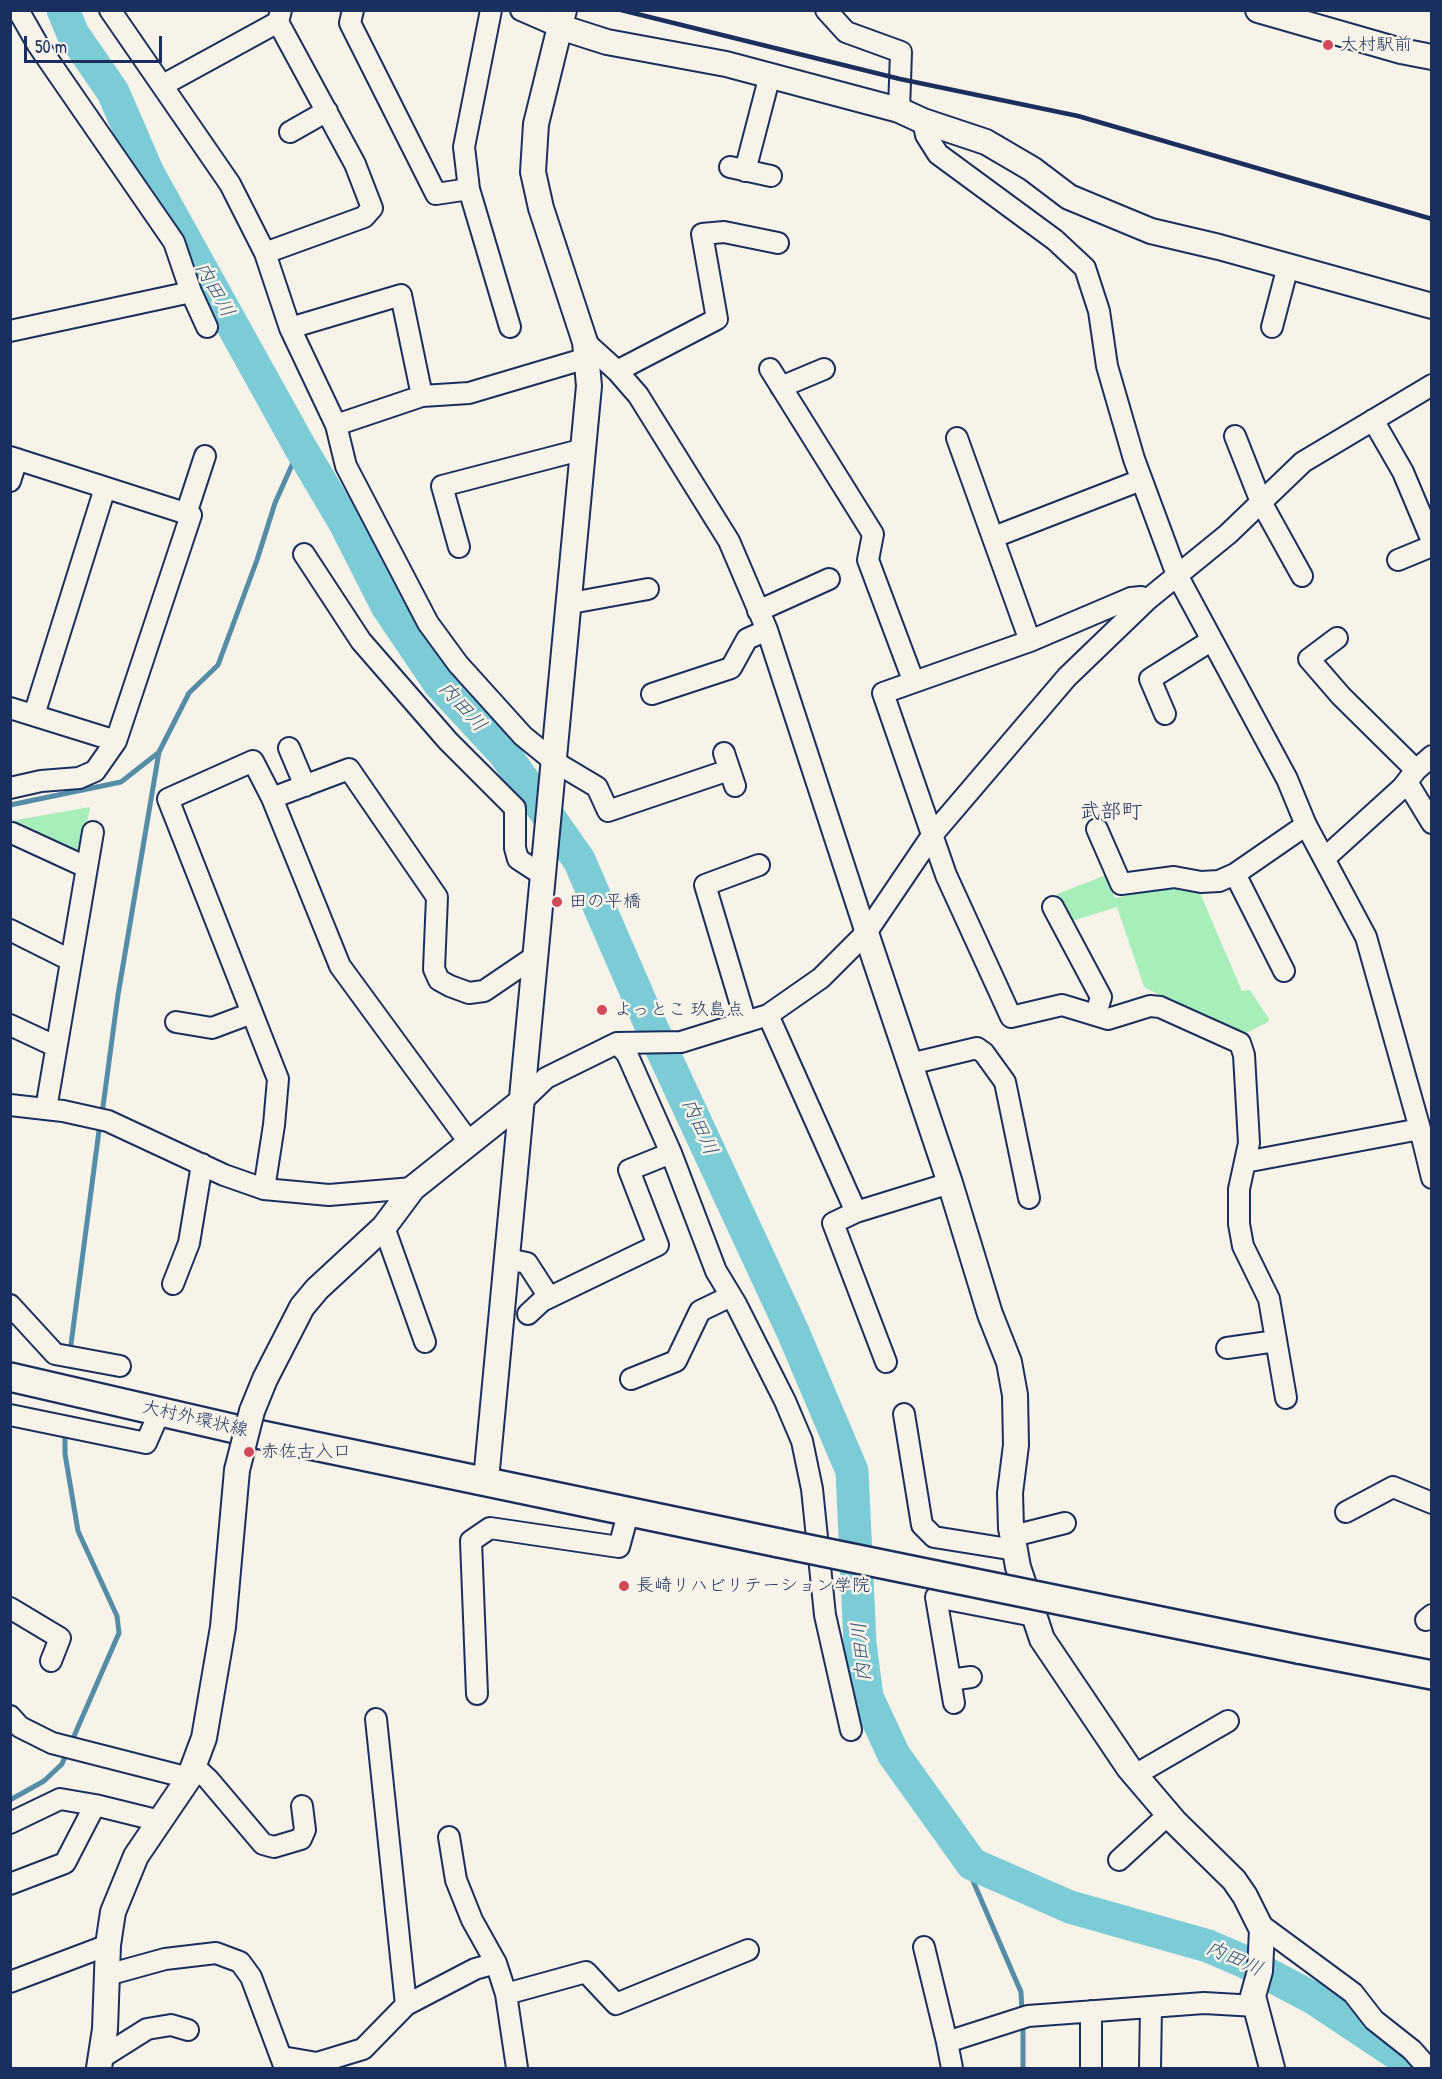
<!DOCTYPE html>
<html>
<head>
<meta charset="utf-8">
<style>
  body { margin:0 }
  #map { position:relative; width:1442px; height:2079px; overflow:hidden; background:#f7f3e8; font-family:"Patrick Hand",sans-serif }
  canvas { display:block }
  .frame { position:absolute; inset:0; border:12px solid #1b2f5e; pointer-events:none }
  .scale { position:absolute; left:24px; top:36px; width:138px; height:27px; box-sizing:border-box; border:3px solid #1b2f5e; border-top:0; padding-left:8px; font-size:18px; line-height:21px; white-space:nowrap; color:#1b2f5e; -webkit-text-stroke:4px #f7f3e8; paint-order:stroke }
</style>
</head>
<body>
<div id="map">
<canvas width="1442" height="2079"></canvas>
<div class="frame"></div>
<div class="scale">50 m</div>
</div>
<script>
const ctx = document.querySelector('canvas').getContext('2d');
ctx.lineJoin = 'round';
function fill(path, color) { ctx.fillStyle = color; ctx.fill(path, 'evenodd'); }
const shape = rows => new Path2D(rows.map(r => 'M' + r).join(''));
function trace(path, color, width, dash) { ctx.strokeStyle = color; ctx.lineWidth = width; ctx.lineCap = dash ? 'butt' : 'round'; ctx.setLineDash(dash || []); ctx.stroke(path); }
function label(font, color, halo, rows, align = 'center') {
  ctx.font = font + ' "Patrick Hand","Klee One",sans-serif'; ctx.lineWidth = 5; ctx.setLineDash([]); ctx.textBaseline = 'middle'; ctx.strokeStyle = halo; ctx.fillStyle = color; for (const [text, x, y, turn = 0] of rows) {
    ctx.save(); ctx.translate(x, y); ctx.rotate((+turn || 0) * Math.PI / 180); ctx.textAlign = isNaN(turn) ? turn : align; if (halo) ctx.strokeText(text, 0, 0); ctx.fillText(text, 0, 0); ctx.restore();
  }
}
fill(shape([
  [90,807,81,858,11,825,11,821],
  [1106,875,1115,898,1158,889,1183,888,1200,893,1242,991,1250,990,1269,1019,1268,1022,1239,1037,1144,987,1117,907,1069,922,1057,894]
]), '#a8eebb');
trace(shape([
  [10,805,121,782,158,753],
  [102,1114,118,995,159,752,189,693,218,665,257,560,275,503,300,447],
  [70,1352,100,1123],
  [65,1433,65,1454,78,1531,117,1616,119,1633,71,1743],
  [10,1800,44,1781,62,1764,67,1752],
  [966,1855,970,1874,1021,1992,1022,2013],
  [1023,2022,1023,2068]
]), '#558da7', 5);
trace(shape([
  [63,10,73,34,113,92,148,173,300,447,345,523,387,606,439,683,504,753,579,860,651,1026,793,1332,852,1471,860,1643,867,1697,894,1755,972,1864,1070,1907,1208,1946,1243,1961,1315,1999,1402,2057,1412,2068]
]), '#7cccd7', 33);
const minor = shape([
  [18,10,38,45,174,242,191,292,207,327],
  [110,10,230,184,265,253,290,328,336,425,346,466,428,623,458,664,523,736,555,762,597,787,608,811,729,770],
  [353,10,350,23,436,194,469,189],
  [491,10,464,147,469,189,510,327],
  [521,10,560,27],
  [826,10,846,32,901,52,899,110],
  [163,85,278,22],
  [923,121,926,135,938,154,1055,240,1085,268,1099,311,1107,366,1134,459,1177,575,1287,779,1306,825,1366,937,1420,1129,1432,1178],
  [290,132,327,111],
  [730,167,771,176],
  [745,171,770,75],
  [265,253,364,217,372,208,355,164,278,22,281,10],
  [1272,327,1288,266],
  [290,328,401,295,422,396],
  [10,331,191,292],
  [585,342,617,371,638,395,729,541,767,630,866,933],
  [770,369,873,534,868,560,913,680],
  [617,371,717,319,702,234,724,232,778,243],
  [781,387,824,369],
  [1373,420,1403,472,1432,541],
  [336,425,422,396,469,393,587,358],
  [1235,436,1261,502,1302,576],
  [957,438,1030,641],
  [10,457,191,515,116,741,95,771,79,778,41,781,10,788],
  [10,481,17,459],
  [186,514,205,456],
  [994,537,1141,480],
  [459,547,442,486,584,449],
  [304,554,361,641,448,741,515,808,515,848,518,859,544,876],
  [1398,560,1432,546],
  [1147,600,1141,597,1131,598,1030,641,883,693,946,875,1011,1017,1062,1005,1108,1019,1150,1006,1160,1007,1240,1043,1244,1055,1249,1143,1239,1189,1239,1224,1243,1246,1269,1299,1286,1398],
  [571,603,648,589],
  [758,611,829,579],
  [1337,638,1309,659,1341,696,1416,770],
  [652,694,731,668,747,639,767,630],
  [10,708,116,741],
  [1165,714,1150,679,1212,640],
  [34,715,105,488],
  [289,748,305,786],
  [724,753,735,786],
  [1407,782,1432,823],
  [272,798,349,769,437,897,434,969,439,980,450,986,469,993,484,991,537,955],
  [1097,829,1121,884,1174,877,1201,882,1219,881,1235,874,1306,825],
  [12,833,86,867],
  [1326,857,1402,788,1416,770,1432,756],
  [1235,874,1284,971],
  [1053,907,1101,997,1096,1014],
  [10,930,70,960],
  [768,1015,856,1212],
  [176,1022,212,1028,252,1013],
  [746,1022,705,885,759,865],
  [10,1025,55,1046],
  [617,1043,627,1054,671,1153,716,1271,736,1304,785,1401,802,1441,812,1489,825,1615,851,1730],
  [910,1064,977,1048,984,1053,1005,1082,1029,1198],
  [522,1101,546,1078,617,1043,681,1042,768,1015,821,978,866,933,933,834,1067,677,1147,600,1228,534,1303,462,1432,385],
  [10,1105,63,1111,108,1121,224,1175,264,1189,329,1195,413,1188],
  [46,1109,93,832],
  [1245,1162,1420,1129],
  [264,1189,274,1125,278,1079,168,799,253,761,272,798,340,966,469,1142],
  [384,1227,425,1342],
  [507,1259,527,1263,549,1297],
  [173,1284,189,1243,202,1164],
  [10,1305,55,1354,120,1366],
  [528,1314,542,1301,658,1245,629,1170,671,1153],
  [1227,1348,1276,1341],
  [886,1362,833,1223,856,1212,950,1183],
  [631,1379,676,1361,700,1311,731,1296],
  [904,1414,922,1525,934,1537,1015,1550],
  [10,1415,146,1443,160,1411],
  [1346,1512,1393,1487,1432,1503],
  [1013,1536,1065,1523],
  [10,1608,60,1638,51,1661],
  [1426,1620,1432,1615],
  [950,1680,971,1677],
  [477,1694,471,1541,490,1528,619,1547,629,1510],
  [954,1703,936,1597,1034,1616],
  [10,1716,20,1727,52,1743,189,1778],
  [376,1719,406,2005],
  [195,1767,208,1779,263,1844,274,1847,301,1839,305,1830,302,1806],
  [1135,1775,1228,1721],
  [10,1823,60,1799,95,1805],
  [449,1837,456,1880,472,1920,496,1963],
  [1119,1860,1169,1814],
  [10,1884,65,1863,95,1805,160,1821],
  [1258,1923,1353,1993,1374,2020,1412,2050,1428,2068],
  [924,1947,947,2042,1028,2016,1204,2003,1256,2006],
  [107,1975,165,1959,216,1953,240,1962,251,1977,285,2068],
  [10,1982,108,1945],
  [506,1994,586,1972,616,2004,748,1950],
  [1091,2011,1091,2068],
  [947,2042,952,2068],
  [282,2057,317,2063,363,2049,406,2005,475,1969,496,1963,506,1994,517,2068],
  [101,2058,147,2029,171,2025,188,2030],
  [1150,2068,1151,2007]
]);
const tertiary = shape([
  [1258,10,1401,51,1432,57],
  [560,27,607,42,726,64,899,110,923,121,986,142,1032,169,1069,197,1151,231,1219,247,1432,306],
  [866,933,950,1183,990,1314,1009,1362,1015,1395,1016,1445,1010,1493,1011,1528,1018,1567,1042,1639,1129,1768,1175,1822,1234,1880,1245,1896,1262,1930,1260,1971,1253,1996,1272,2068],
  [252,1411,265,1379,302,1307,317,1289,384,1227,413,1188,522,1101],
  [486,1480,589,386,585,342,541,208,533,172,536,124,564,10],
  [99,2068,105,2029,108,1945,113,1912,136,1856,189,1778,204,1738,223,1627,237,1470]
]);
const secondary = shape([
  [10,1377,257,1434,779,1543],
  [1298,1649,1432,1675]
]);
trace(minor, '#1b2f5e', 24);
trace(tertiary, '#1b2f5e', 28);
trace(secondary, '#1b2f5e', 32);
trace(minor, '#f7f3e8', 20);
trace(tertiary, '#f7f3e8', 24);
trace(secondary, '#f7f3e8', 27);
trace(shape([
  [621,10,900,79,1078,116,1432,219]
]), '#1b2f5e', 4.5);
const tertiaryBridge = shape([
  [237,1470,252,1411]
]);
const secondaryBridge = shape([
  [779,1543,1298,1649]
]);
trace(tertiaryBridge, '#1b2f5e', 28, []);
trace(secondaryBridge, '#1b2f5e', 32, []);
trace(tertiaryBridge, '#f7f3e8', 24);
trace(secondaryBridge, '#f7f3e8', 27);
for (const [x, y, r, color] of [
  [1328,45,6,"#d1495b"],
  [557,902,6,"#d1495b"],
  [602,1010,6,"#d1495b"],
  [249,1452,6,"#d1495b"],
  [624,1586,6,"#d1495b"]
]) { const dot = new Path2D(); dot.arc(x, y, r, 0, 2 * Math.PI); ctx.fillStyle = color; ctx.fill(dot); trace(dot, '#f7f3e8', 2); }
label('18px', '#1b2f5e', '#f7f3e8', [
  ["大村駅前",1340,45],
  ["田の平橋",569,902],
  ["よっとこ 玖島点",614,1010],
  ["赤佐古入口",261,1452],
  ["長崎リハビリテーション学院",636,1586]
], 'left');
label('18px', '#1b2f5e', '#f7f3e8', [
  ["大村外環状線",195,1419,13]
]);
label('italic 20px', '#33567c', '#f7f3e8', [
  ["内田川",214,290,61],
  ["内田川",462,707,48],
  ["内田川",699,1127,66],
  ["内田川",862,1652,-95],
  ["内田川",1234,1959,24]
]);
label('21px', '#1b2f5e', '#f7f3e8', [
  ["武部町",1111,812]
]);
</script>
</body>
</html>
